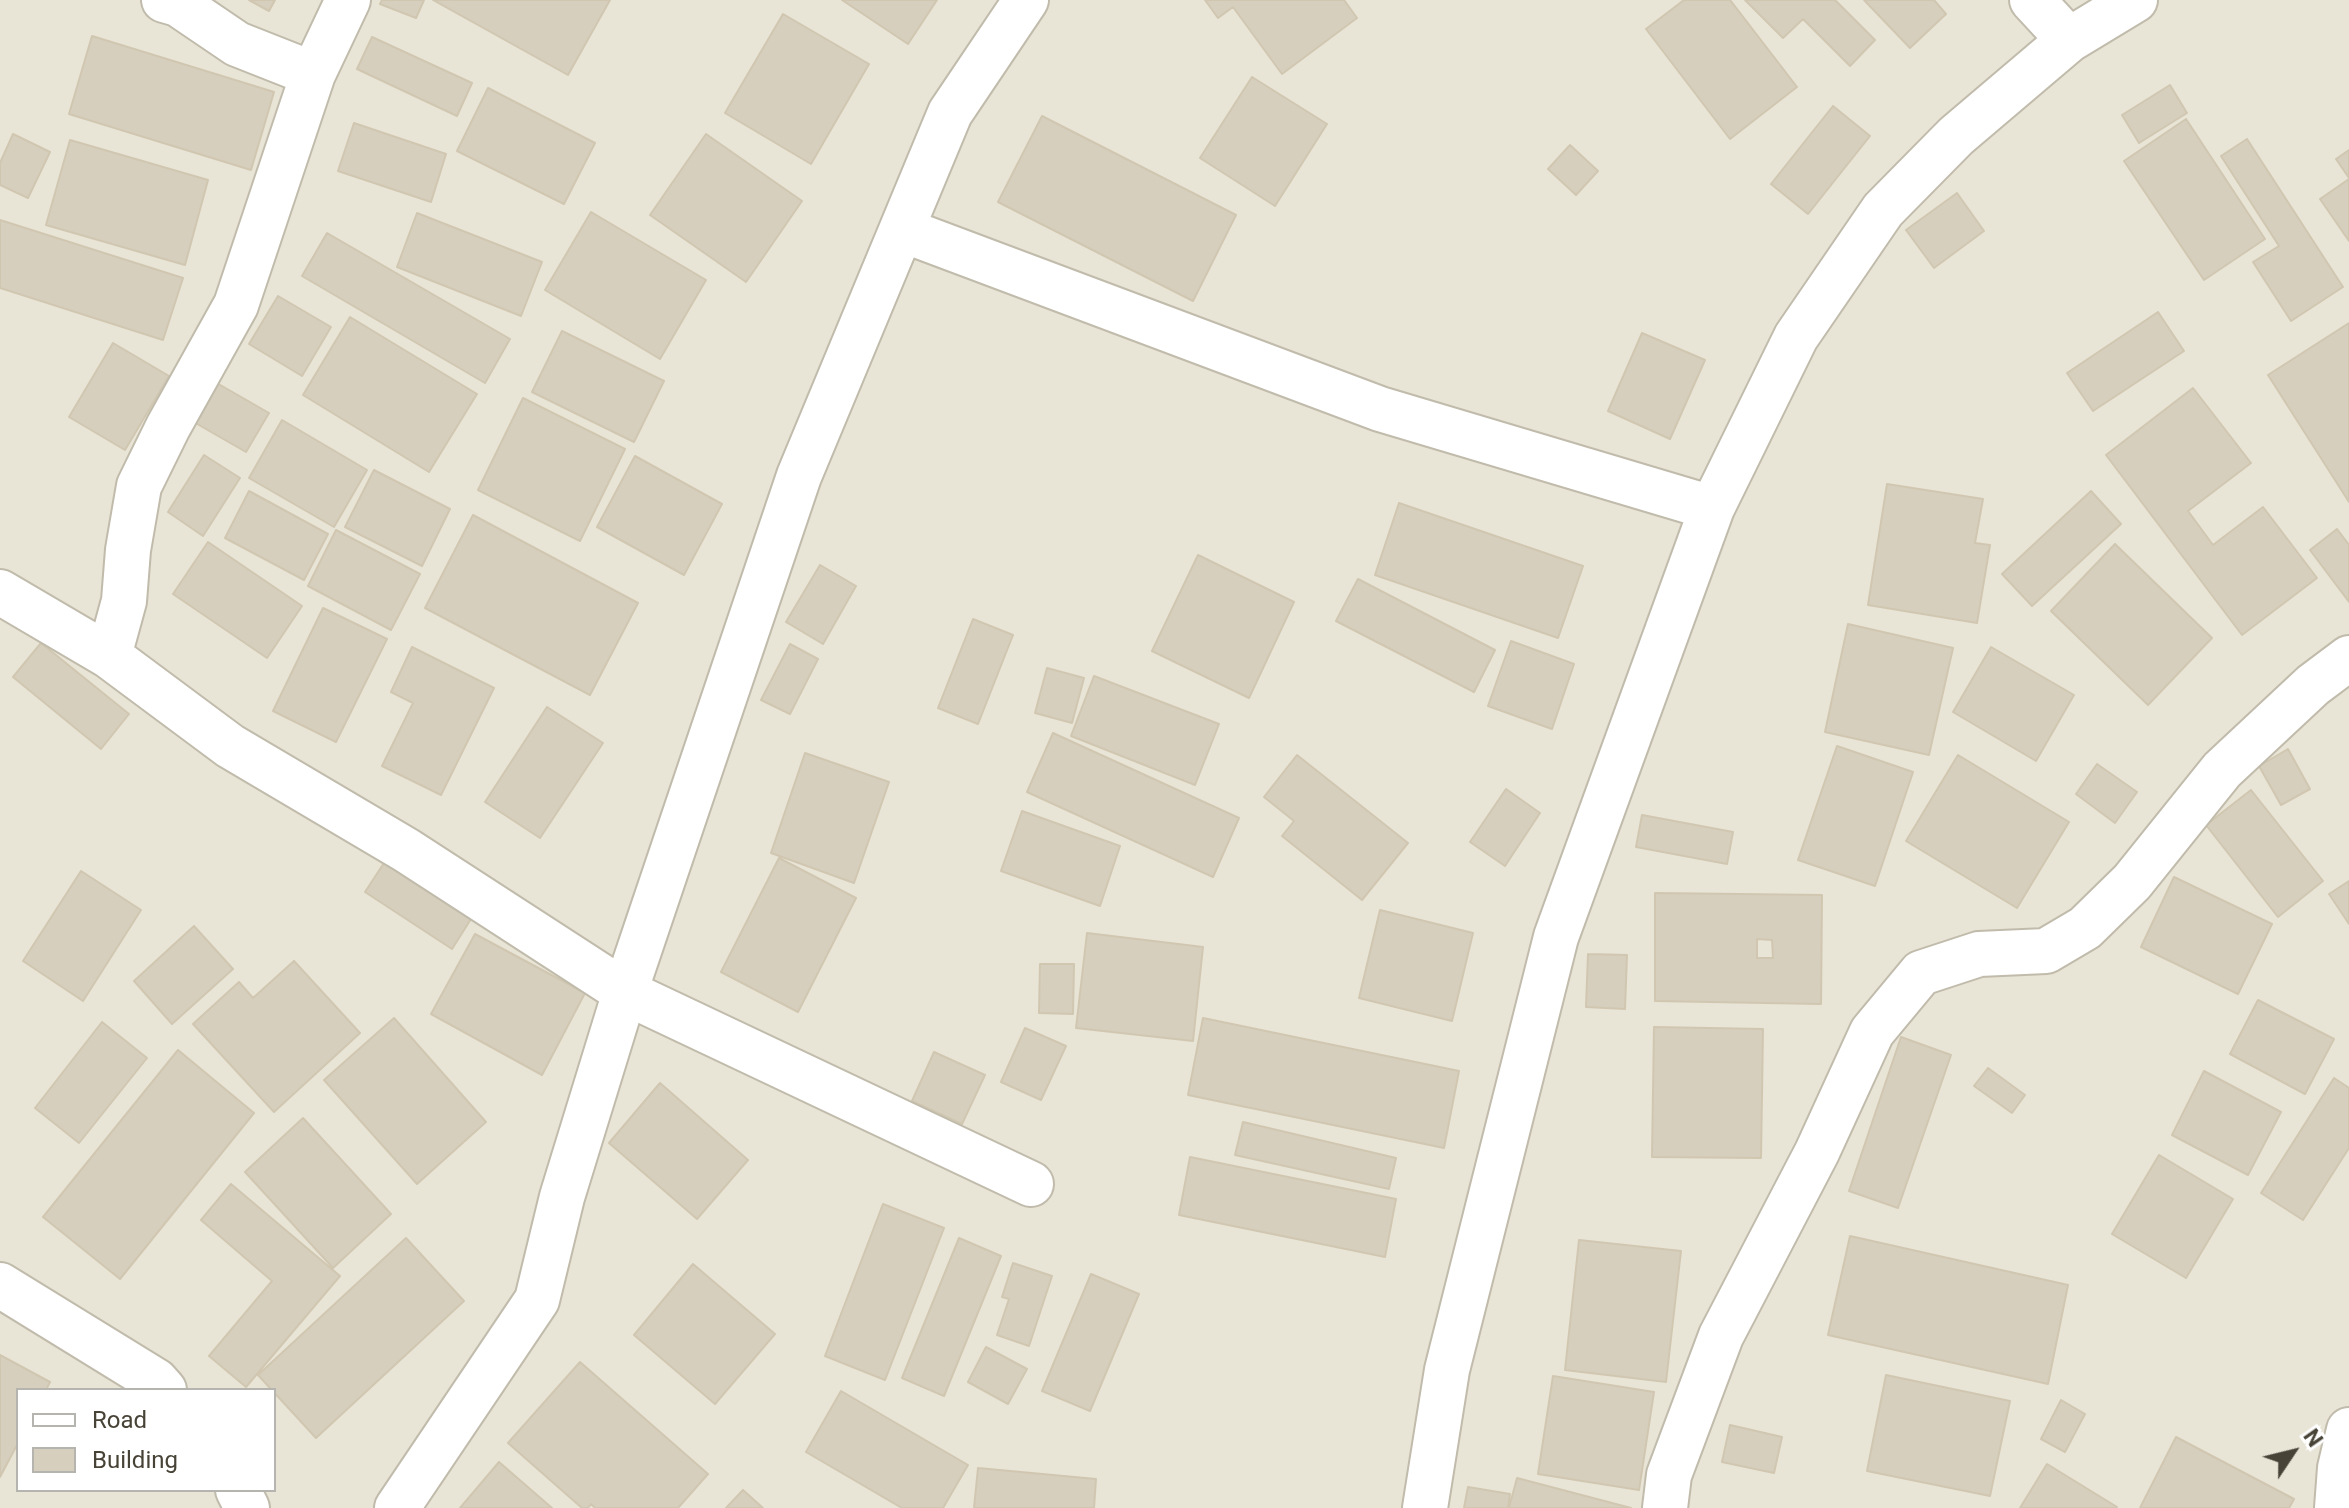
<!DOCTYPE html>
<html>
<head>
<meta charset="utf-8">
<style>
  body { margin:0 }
  #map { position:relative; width:2349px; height:1508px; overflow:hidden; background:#f4f2e8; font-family:Roboto,sans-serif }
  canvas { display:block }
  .legend { position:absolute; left:16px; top:1388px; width:260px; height:104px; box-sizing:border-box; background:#fff; border:2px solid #b6b4af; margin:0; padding:10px 14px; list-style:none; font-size:24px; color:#484337 }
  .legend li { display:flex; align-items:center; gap:16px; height:40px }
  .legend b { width:40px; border:2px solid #b6b4af }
  .north { position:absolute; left:2253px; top:1412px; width:80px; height:80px; -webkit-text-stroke:6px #fff; paint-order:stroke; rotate:55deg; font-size:22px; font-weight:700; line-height:32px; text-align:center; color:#484337 }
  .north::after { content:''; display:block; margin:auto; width:28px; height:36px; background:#484337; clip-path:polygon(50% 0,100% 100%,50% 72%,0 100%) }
</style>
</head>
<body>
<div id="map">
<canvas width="2349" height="1508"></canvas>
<ul class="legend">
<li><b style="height:10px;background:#fff"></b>Road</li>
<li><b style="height:22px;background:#d6cfbe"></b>Building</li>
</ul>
<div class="north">N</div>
</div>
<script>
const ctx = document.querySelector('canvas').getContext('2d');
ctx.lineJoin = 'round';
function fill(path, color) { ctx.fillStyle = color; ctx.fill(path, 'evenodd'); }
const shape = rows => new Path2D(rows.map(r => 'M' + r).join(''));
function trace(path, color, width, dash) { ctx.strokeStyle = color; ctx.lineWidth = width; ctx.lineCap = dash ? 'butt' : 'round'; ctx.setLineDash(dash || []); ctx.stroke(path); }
fill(shape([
  [0,0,2349,0,2349,1508,0,1508],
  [18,1390,274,1390,274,1490,18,1490]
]), '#e8e4d6');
const building = shape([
  [249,0,275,0,269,11,249,0],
  [382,0,424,0,416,18,380,4,382,0],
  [433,0,610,0,568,75,433,0],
  [842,0,937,0,908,44,842,0],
  [1205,0,1344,0,1357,18,1282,74,1233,7,1218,18,1205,0],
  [1684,0,1730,0,1797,87,1730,139,1646,29,1684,0],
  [1745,0,1835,0,1875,40,1850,66,1803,19,1783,38,1745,0],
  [1864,0,1934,0,1946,14,1910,48,1864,0],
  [783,14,869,64,811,164,725,113,783,14],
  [92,36,274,92,251,170,69,114,92,36],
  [372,37,472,83,457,116,357,69,372,37],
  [1252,77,1327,124,1275,206,1200,158,1252,77],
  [2170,85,2187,113,2139,143,2122,115,2170,85],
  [488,88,595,143,564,204,457,151,488,88],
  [1833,106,1870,136,1808,214,1771,184,1833,106],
  [1042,116,1236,215,1193,301,998,202,1042,116],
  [2186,119,2265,239,2204,280,2124,161,2186,119],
  [354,123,446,154,431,202,338,171,354,123],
  [13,134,50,152,28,198,0,185,0,163,13,134],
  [706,134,802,201,746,282,650,215,706,134],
  [2247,139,2343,287,2291,321,2253,262,2279,246,2221,156,2247,139],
  [70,140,208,180,185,265,46,225,70,140],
  [1570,145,1598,171,1576,195,1548,169,1570,145],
  [2349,150,2349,178,2336,159,2349,150],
  [2349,179,2349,241,2320,199,2349,179],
  [1957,193,1984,231,1934,268,1906,230,1957,193],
  [591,212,706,280,660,359,545,290,591,212],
  [417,213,542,262,521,316,397,267,417,213],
  [0,220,183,278,163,340,0,288,0,220],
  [327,233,510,339,485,383,302,276,327,233],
  [278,296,331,327,302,376,249,344,278,296],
  [2158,312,2184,351,2093,411,2067,373,2158,312],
  [350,317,477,394,429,472,303,395,350,317],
  [2349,323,2349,502,2268,375,2349,323],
  [562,331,664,381,634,442,532,392,562,331],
  [1642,333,1705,360,1670,439,1608,411,1642,333],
  [113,343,169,376,125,450,69,417,113,343],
  [215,382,269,413,246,452,192,421,215,382],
  [2193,388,2251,463,2188,511,2213,545,2263,507,2317,578,2242,635,2106,455,2193,388],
  [523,398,625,449,580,541,478,490,523,398],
  [282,420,367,470,334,527,249,478,282,420],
  [204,455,240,478,203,536,168,512,204,455],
  [635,456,722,504,684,575,597,527,635,456],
  [374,470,450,509,422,566,345,527,374,470],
  [1887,484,1983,499,1975,543,1990,545,1977,623,1868,605,1887,484],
  [249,491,328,534,304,580,225,538,249,491],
  [2091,491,2121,524,2032,606,2002,574,2091,491],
  [1399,503,1583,566,1558,638,1375,575,1399,503],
  [473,515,638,603,590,695,425,608,473,515],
  [2337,529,2349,545,2349,602,2310,550,2337,529],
  [336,530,420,574,391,630,308,586,336,530],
  [208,542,302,606,267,658,173,594,208,542],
  [2115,544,2212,638,2148,705,2051,611,2115,544],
  [1198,555,1294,602,1249,698,1152,651,1198,555],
  [820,565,856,586,823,644,786,622,820,565],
  [1358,579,1495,650,1474,692,1336,621,1358,579],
  [323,608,387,639,336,742,273,711,323,608],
  [973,619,1013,635,978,724,938,708,973,619],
  [1848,624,1953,648,1929,755,1825,732,1848,624],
  [1511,641,1574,664,1552,729,1488,706,1511,641],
  [41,643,129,714,101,749,13,677,41,643],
  [790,644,818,659,790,714,761,700,790,644],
  [412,647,494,688,441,795,382,766,413,703,391,692,412,647],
  [1991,647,2074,695,2036,761,1953,712,1991,647],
  [1047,668,1084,678,1072,723,1035,713,1047,668],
  [1094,676,1219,724,1195,785,1071,736,1094,676],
  [547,707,603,743,540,838,485,802,547,707],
  [1053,733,1239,818,1213,877,1027,792,1053,733],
  [1837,746,1913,772,1875,886,1798,860,1837,746],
  [2288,749,2310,789,2281,805,2259,766,2288,749],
  [805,753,889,782,854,883,771,853,805,753],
  [1297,755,1408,843,1362,900,1282,836,1294,821,1264,797,1297,755],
  [1958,755,2069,822,2017,908,1906,841,1958,755],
  [2097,764,2137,792,2115,823,2076,794,2097,764],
  [1506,789,1540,813,1505,866,1470,842,1506,789],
  [2251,790,2323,881,2278,917,2206,825,2251,790],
  [1022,811,1120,846,1100,906,1001,871,1022,811],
  [1642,815,1733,832,1727,864,1636,847,1642,815],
  [779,858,856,898,798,1012,721,972,779,858],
  [384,863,471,919,452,949,365,892,384,863],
  [81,871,141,910,83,1001,23,961,81,871],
  [2174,877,2272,924,2238,994,2141,947,2174,877],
  [2349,881,2349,924,2329,894,2349,881],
  [1655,893,1822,895,1821,1004,1655,1001,1655,893],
  [1757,939,1772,940,1773,958,1757,958,1757,939],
  [1380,910,1473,933,1452,1021,1359,998,1380,910],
  [194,926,233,969,172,1024,134,981,194,926],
  [1087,933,1203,947,1193,1041,1076,1028,1087,933],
  [475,934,585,993,542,1075,431,1014,475,934],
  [1588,954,1627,955,1625,1009,1586,1007,1588,954],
  [294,961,360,1033,274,1112,193,1024,239,982,253,998,294,961],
  [1040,964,1074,964,1073,1014,1039,1013,1040,964],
  [2258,1000,2334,1039,2305,1094,2230,1054,2258,1000],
  [394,1018,486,1122,417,1184,324,1080,394,1018],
  [1203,1018,1459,1071,1444,1148,1188,1095,1203,1018],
  [102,1022,147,1058,79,1143,35,1108,102,1022],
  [1654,1027,1763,1029,1761,1158,1652,1157,1654,1027],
  [1025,1028,1066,1046,1041,1100,1001,1082,1025,1028],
  [1901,1037,1951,1055,1898,1208,1849,1191,1901,1037],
  [178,1050,254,1113,120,1279,43,1217,178,1050],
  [934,1052,985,1075,962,1124,912,1101,934,1052],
  [1988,1068,2025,1095,2012,1113,1974,1086,1988,1068],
  [2204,1071,2281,1112,2248,1175,2172,1135,2204,1071],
  [2334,1078,2349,1088,2349,1148,2303,1220,2261,1193,2334,1078],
  [660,1083,748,1160,697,1219,609,1143,660,1083],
  [303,1118,391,1214,333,1268,245,1172,303,1118],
  [1243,1122,1396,1158,1389,1189,1235,1155,1243,1122],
  [2159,1155,2233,1199,2186,1278,2112,1234,2159,1155],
  [1190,1157,1396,1199,1385,1257,1179,1215,1190,1157],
  [231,1184,340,1276,246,1387,209,1356,272,1281,201,1220,231,1184],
  [883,1204,944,1228,885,1380,825,1356,883,1204],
  [1850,1236,2068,1285,2048,1384,1828,1335,1850,1236],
  [406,1238,464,1301,316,1438,258,1375,406,1238],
  [959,1238,1001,1256,944,1396,902,1378,959,1238],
  [1579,1240,1681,1251,1666,1382,1565,1370,1579,1240],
  [1013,1263,1052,1276,1029,1346,997,1335,1009,1299,1002,1297,1013,1263],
  [693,1264,775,1334,715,1404,634,1335,693,1264],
  [1091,1274,1139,1294,1090,1411,1042,1391,1091,1274],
  [986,1347,1027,1369,1008,1404,968,1382,986,1347],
  [0,1355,50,1382,46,1390,18,1390,18,1443,0,1477,0,1355],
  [580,1362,708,1474,678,1508,595,1508,591,1504,588,1508,582,1508,508,1443,580,1362],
  [1886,1375,2010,1401,1990,1496,1867,1471,1886,1375],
  [1553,1376,1654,1392,1639,1490,1538,1474,1553,1376],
  [841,1391,968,1465,943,1508,902,1508,806,1452,841,1391],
  [2061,1400,2085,1414,2065,1452,2041,1439,2061,1400],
  [1730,1425,1782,1437,1774,1473,1722,1462,1730,1425],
  [2176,1437,2294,1499,2289,1508,2140,1508,2176,1437],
  [499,1462,552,1508,460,1508,499,1462],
  [2047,1464,2117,1507,2116,1508,2020,1508,2047,1464],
  [978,1468,1096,1479,1094,1508,974,1508,978,1468],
  [1517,1478,1631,1508,1509,1508,1517,1478],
  [1468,1487,1510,1494,1508,1508,1464,1508,1468,1487],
  [743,1490,763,1508,726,1508,743,1490]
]);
fill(building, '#d6cfbe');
trace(building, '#d1c7b1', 2);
const minor = shape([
  [164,0,178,4,237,44,313,74],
  [2032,0,2069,40],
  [903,230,1380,409,1712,508],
  [0,592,109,656,230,746,406,850,625,992,1031,1184],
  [109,656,124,601,128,550,139,486,168,427,236,305,313,74,348,0],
  [0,1285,156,1381,164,1390],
  [238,1490,247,1508],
  [397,1508,537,1300,562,1197,625,992,799,476,950,113,1026,0],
  [1425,1508,1447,1370,1556,937,1712,508,1796,337,1883,210,1956,136,2069,40,2135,0],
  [1665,1508,1669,1475,1721,1336,1817,1152,1872,1032,1921,973,1979,954,2046,951,2085,928,2132,882,2222,770,2313,685,2349,658],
  [2337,1508,2340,1468,2349,1430]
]);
trace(minor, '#c0bbab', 48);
trace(minor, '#fff', 44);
</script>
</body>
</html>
